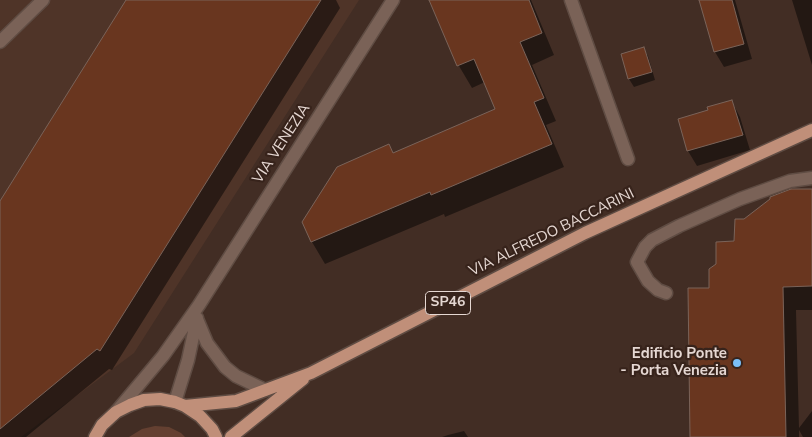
<!DOCTYPE html>
<html>
<head>
<meta charset="utf-8">
<style>
  body { margin:0 }
  canvas { display:block; background:#422d24 }
</style>
</head>
<body>
<canvas width="812" height="437"></canvas>
<script>
const ctx = document.querySelector('canvas').getContext('2d');
ctx.lineJoin = 'round';
function fill(path, color) { ctx.fillStyle = color; ctx.fill(path, 'evenodd'); }
const shape = rows => new Path2D(rows.map(r => 'M' + r).join(''));
function trace(path, color, width, dash) { ctx.strokeStyle = color; ctx.lineWidth = width; ctx.lineCap = dash ? 'butt' : 'round'; ctx.setLineDash(dash || []); ctx.stroke(path); }
function label(font, color, halo, rows, align = 'center') {
  ctx.font = font + ' "Nunito Sans",sans-serif'; ctx.lineWidth = 4.5; ctx.setLineDash([]); ctx.textBaseline = 'middle'; ctx.strokeStyle = halo; ctx.fillStyle = color; for (const [text, x, y, turn = 0] of rows) {
    ctx.save(); ctx.translate(x, y); ctx.rotate((+turn || 0) * Math.PI / 180); ctx.textAlign = isNaN(turn) ? turn : align; if (halo) ctx.strokeText(text, 0, 0); ctx.fillText(text, 0, 0); ctx.restore();
  }
}
fill(shape([
  [0,0,359,0,134,353,21,437,0,437]
]), '#4f3428');
fill(shape([
  [155,426,169,427,181,433,185,437,129,437,142,429]
]), '#644031');
fill(shape([
  [129,0,336,0,340,8,112,370,109,369,26,437,0,437,0,203],
  [442,0,531,0,554,55,532,65,556,121,546,125,564,167,445,217,444,214,325,264,312,242,304,222,394,154,497,110,485,82,472,88,459,66,432,4],
  [700,0,735,0,752,59,724,67,715,52],
  [792,0,812,0,812,65],
  [643,48,648,56,655,80,634,87,629,79,622,55],
  [732,102,740,117,750,150,697,166,688,151,679,120,710,111],
  [812,190,812,310,796,310,799,428,812,411,812,437,803,437,799,430,799,437,691,437,710,289,717,264,735,242,745,220],
  [464,431,468,437,442,437,448,435]
]), '#0007');
const building = shape([
  [126,0,321,0,100,351,97,349,0,429,0,201,126,0],
  [429,0,529,0,542,33,520,42,544,98,534,102,552,144,431,195,430,192,311,242,302,222,337,167,389,144,393,153,495,109,474,59,457,66,429,0],
  [699,0,732,0,744,44,714,52,699,0],
  [644,47,652,72,628,79,621,54,644,47],
  [732,100,743,135,687,151,678,119,708,110,707,107,732,100],
  [791,189,812,189,812,286,783,287,786,437,690,437,688,288,709,288,709,269,716,264,716,242,734,241,735,219,744,219,770,199,770,197,791,189]
]);
fill(building, '#69361f');
trace(building, '#7a6359', 1);
const minor = shape([
  [571,0,628,159],
  [0,42,43,0],
  [666,293,658,290,648,281,637,262,645,247,652,240,679,226,740,199,790,181,812,178],
  [197,319,207,343,225,367,236,376,265,390],
  [175,402,188,360,197,318],
  [116,412,163,356,199,305,393,0]
]);
const major = shape([
  [185,406,236,401,311,373,585,233,812,130],
  [95,437,102,425,116,412,130,405,144,400,160,399,175,402,185,406,200,416,212,429,216,437],
  [231,437,303,379]
]);
trace(minor, '#5f4c43', 15);
trace(major, '#5f4c43', 15);
trace(minor, '#7a6257', 12);
trace(major, '#c08f79', 12);
for (const [x, y, r, color] of [
  [737,363,5,"#7abff8"]
]) { const dot = new Path2D(); dot.arc(x, y, r, 0, 2 * Math.PI); ctx.fillStyle = color; ctx.fill(dot); trace(dot, '#37231b', 2); }
for (const [x, y, w] of [
  [448,303,45]
]) { const box = new Path2D(); box.roundRect(x - w / 2, y - 11.5, w, 23, 4); ctx.fillStyle = '#37231b'; ctx.fill(box); trace(box, '#e5d7d2', 1); }
label('bold 14px', '#e5d7d2', null, [
  ["SP46",448,303]
]);
label('15px', '#e5d7d2', '#37231b', [
  ["VIA VENEZIA",282,144,-57],
  ["VIA ALFREDO BACCARINI",552,233,-26]
]);
label('bold 15px', '#e5d7d2', '#37231b', [
  ["Edificio Ponte",727,354],
  ["- Porta Venezia",727,371]
], 'right');
</script>
</body>
</html>
